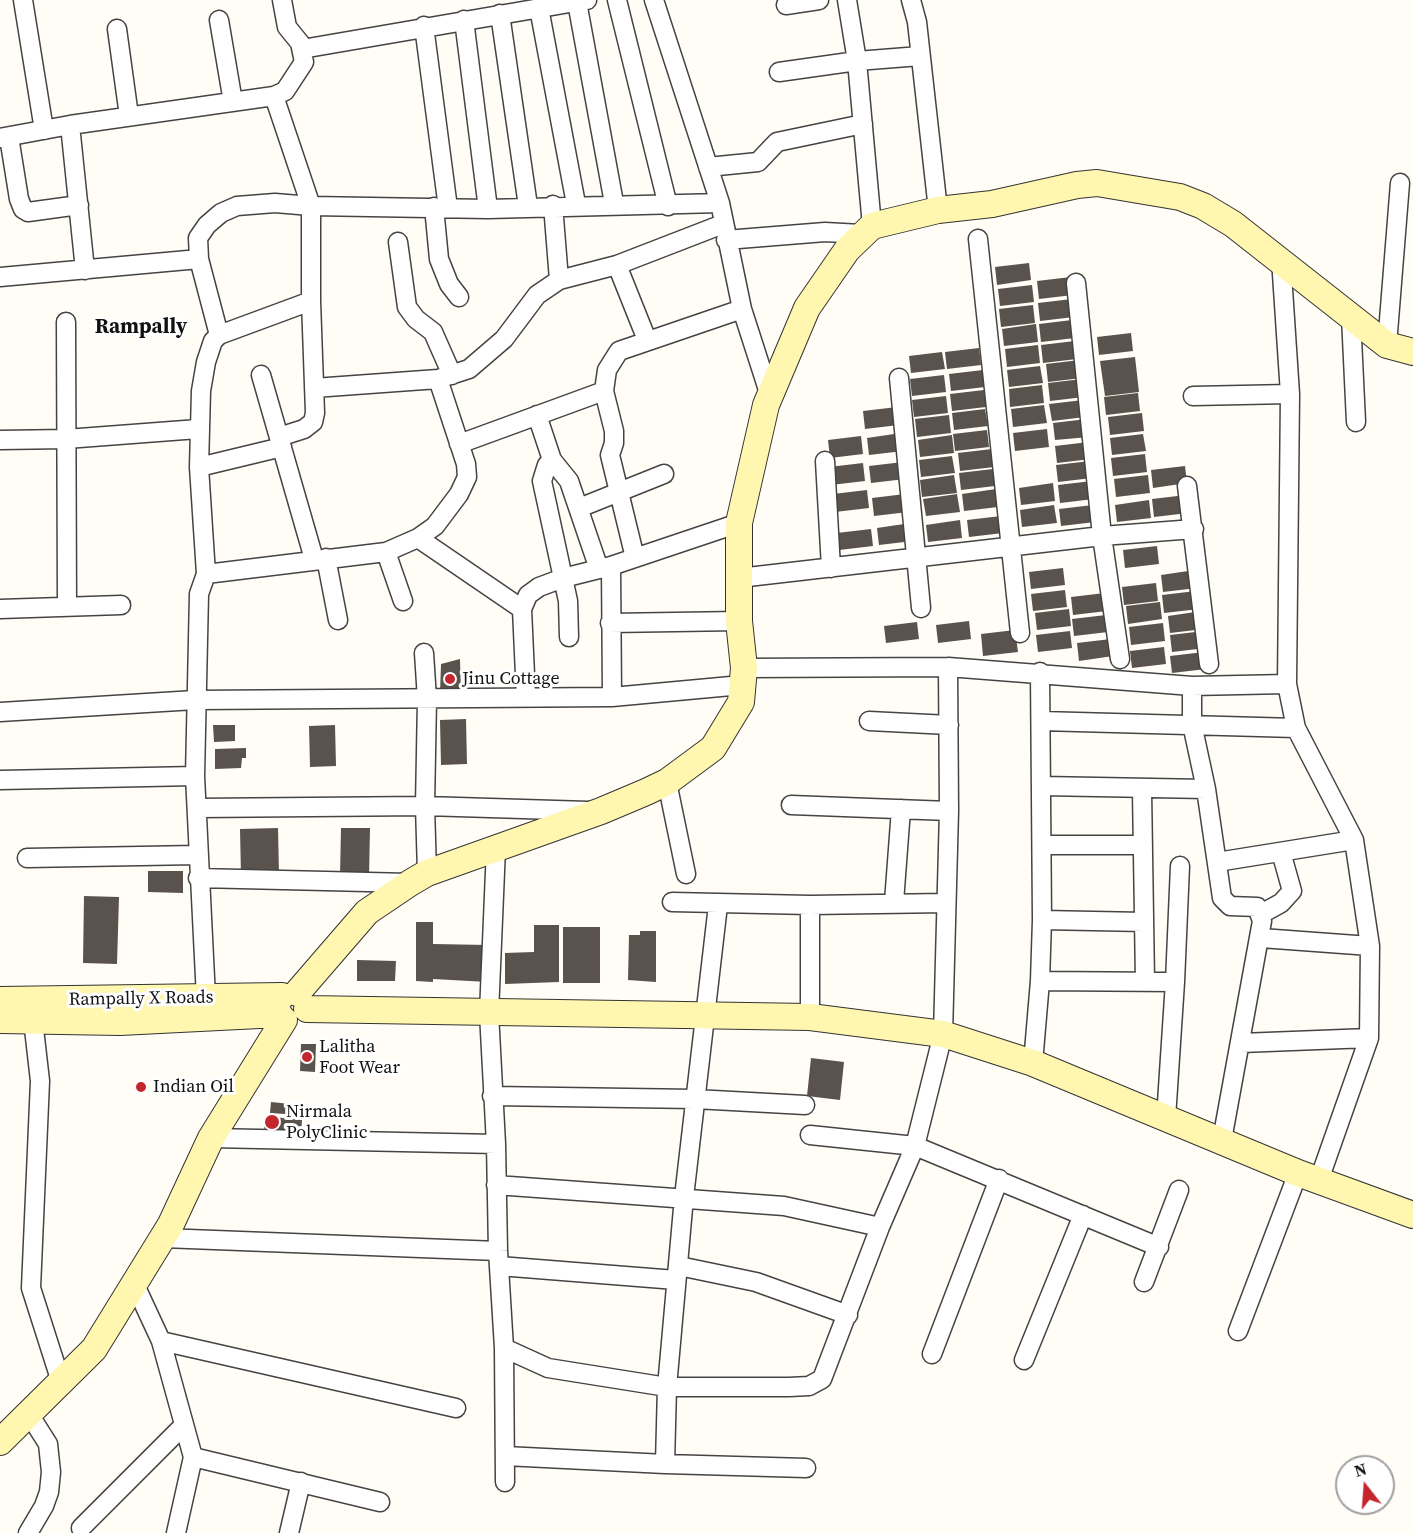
<!DOCTYPE html>
<html>
<head>
<meta charset="utf-8">
<style>
  body { margin:0 }
  #map { position:relative; width:1413px; height:1533px; overflow:hidden; background:#fffdf5; font-family:"Source Serif 4",serif }
  canvas { display:block }
  .north { position:absolute; left:1335px; top:1455px; width:60px; height:60px; box-sizing:border-box; background:#fff; border:2px solid #a0a0a0; border-radius:50%; rotate:343deg; font-size:16px; font-weight:700; line-height:24px; text-align:center; color:#111 }
  .north::after { content:''; display:block; margin:auto; width:21px; height:27px; background:#c4262e; clip-path:polygon(50% 0,100% 100%,50% 72%,0 100%) }
</style>
</head>
<body>
<div id="map">
<canvas width="1413" height="1533"></canvas>
<div class="north">N</div>
</div>
<script>
const ctx = document.querySelector('canvas').getContext('2d');
ctx.lineJoin = 'round';
function fill(path, color) { ctx.fillStyle = color; ctx.fill(path, 'evenodd'); }
const shape = rows => new Path2D(rows.map(r => 'M' + r).join(''));
function trace(path, color, width, dash) { ctx.strokeStyle = color; ctx.lineWidth = width; ctx.lineCap = dash ? 'butt' : 'round'; ctx.setLineDash(dash || []); ctx.stroke(path); }
function label(font, color, halo, rows, align = 'center') {
  ctx.font = font + ' "Source Serif 4",serif'; ctx.lineWidth = 6; ctx.setLineDash([]); ctx.textBaseline = 'middle'; ctx.strokeStyle = halo; ctx.fillStyle = color; for (const [text, x, y, turn = 0] of rows) {
    ctx.save(); ctx.translate(x, y); ctx.rotate((+turn || 0) * Math.PI / 180); ctx.textAlign = isNaN(turn) ? turn : align; if (halo) ctx.strokeText(text, 0, 0); ctx.fillText(text, 0, 0); ctx.restore();
  }
}
fill(shape([
  [1029,263,1031,280,997,285,995,267],
  [1071,277,1073,295,1039,299,1037,281],
  [1032,285,1034,302,1000,306,998,289],
  [1072,299,1074,317,1040,321,1038,303],
  [1033,305,1035,323,1001,327,999,309],
  [1072,320,1075,338,1041,342,1039,324],
  [1036,324,1038,342,1004,346,1002,329],
  [1131,333,1133,351,1099,355,1097,337],
  [1075,341,1077,359,1043,363,1041,345],
  [1038,345,1040,363,1007,367,1005,349],
  [979,348,981,365,947,369,945,352],
  [942,352,945,369,911,373,909,356],
  [1135,357,1139,392,1105,396,1100,361],
  [1080,360,1082,378,1048,382,1046,364],
  [1040,366,1043,383,1009,387,1007,370],
  [983,370,985,387,951,391,949,374],
  [944,375,946,392,912,396,910,379],
  [1082,379,1084,397,1050,401,1048,383],
  [1042,385,1044,403,1010,407,1009,389],
  [984,390,986,407,952,411,950,394],
  [1138,393,1140,411,1106,415,1104,397],
  [946,396,948,413,914,417,912,400],
  [1083,400,1085,417,1052,421,1049,404],
  [1044,405,1047,423,1013,427,1011,409],
  [897,407,899,425,865,429,863,411],
  [985,409,988,426,954,430,952,413],
  [1142,413,1144,431,1110,435,1108,417],
  [949,415,951,433,917,437,915,419],
  [1087,419,1089,437,1055,440,1053,423],
  [1047,429,1049,447,1015,451,1013,433],
  [987,430,989,447,955,451,953,434],
  [901,433,903,451,869,455,867,438],
  [1143,434,1146,451,1112,455,1110,438],
  [952,435,954,453,920,457,918,440],
  [861,436,863,454,830,458,828,440],
  [1089,442,1091,459,1057,463,1055,446],
  [992,449,994,467,960,471,958,453],
  [1145,454,1147,472,1113,476,1111,458],
  [952,456,955,473,921,477,919,460],
  [1090,461,1092,478,1058,482,1056,465],
  [903,462,905,479,871,483,869,466],
  [863,463,865,481,831,485,829,467],
  [1185,466,1187,483,1153,488,1151,470],
  [993,469,995,486,961,490,959,473],
  [954,475,957,493,922,497,920,480],
  [1148,475,1150,493,1116,497,1114,479],
  [1092,481,1094,499,1060,503,1058,485],
  [1053,483,1055,501,1021,505,1019,488],
  [996,489,998,507,964,511,962,494],
  [867,490,869,508,835,512,833,494],
  [905,494,908,512,874,516,872,498],
  [957,494,960,512,926,516,923,499],
  [1186,495,1188,513,1154,517,1152,499],
  [1149,500,1151,518,1117,522,1115,505],
  [1054,505,1057,523,1022,527,1020,510],
  [1093,505,1095,522,1061,526,1059,509],
  [1001,516,1003,533,969,537,967,520],
  [960,520,962,538,928,542,926,525],
  [911,523,913,541,879,545,877,528],
  [871,529,873,546,839,550,837,533],
  [1157,546,1159,564,1125,568,1123,550],
  [1063,568,1065,585,1031,589,1029,572],
  [1195,570,1197,588,1163,592,1161,575],
  [1156,583,1158,601,1124,605,1122,587],
  [1065,590,1067,607,1033,611,1031,594],
  [1196,591,1199,609,1164,613,1162,595],
  [1105,593,1107,611,1073,615,1071,597],
  [1160,602,1162,619,1128,624,1126,606],
  [1069,609,1071,626,1037,630,1035,613],
  [1202,611,1204,629,1170,633,1168,616],
  [1106,615,1108,632,1074,636,1072,619],
  [969,621,971,639,938,643,936,625],
  [917,622,919,639,886,643,884,626],
  [1163,623,1165,641,1131,645,1129,627],
  [1015,630,1018,652,983,656,981,634],
  [1070,631,1072,648,1038,652,1036,635],
  [1204,631,1206,648,1172,652,1170,635],
  [1111,639,1113,656,1079,661,1077,643],
  [1164,647,1166,664,1132,668,1130,651],
  [1204,652,1206,669,1172,673,1170,656],
  [460,659,461,695,440,694,441,664],
  [466,719,467,764,441,765,440,720],
  [213,725,235,725,235,741,214,742],
  [335,725,336,766,310,767,309,726],
  [246,748,246,758,242,758,241,768,215,769,215,749],
  [278,828,279,875,241,876,240,829],
  [341,828,370,828,369,877,340,876],
  [148,871,183,871,183,893,148,892],
  [84,896,119,897,117,964,83,963],
  [416,922,433,922,433,944,488,945,488,982,433,979,433,982,416,981],
  [534,925,559,925,559,982,505,984,505,953,534,952],
  [563,927,600,927,600,983,563,983],
  [640,931,656,931,656,982,628,980,629,935,640,935],
  [357,960,396,961,395,981,357,981],
  [301,1044,316,1044,315,1072,300,1071],
  [811,1058,844,1062,840,1100,807,1096],
  [271,1102,300,1105,299,1115,270,1113],
  [265,1117,302,1119,301,1138,264,1136]
]), '#5a524d');
const street = shape([
  [23,0,44,130],
  [617,0,668,206],
  [654,0,720,203,742,309,770,396],
  [847,0,857,61,872,226],
  [911,0,917,22,938,210],
  [577,2,614,203],
  [786,5,819,0],
  [539,8,576,204],
  [500,14,528,206],
  [219,20,233,102],
  [464,20,488,209],
  [424,26,448,208],
  [117,29,129,116],
  [302,49,587,0],
  [779,72,857,61,920,56],
  [274,96,311,206,311,301,315,413,313,422,304,429,279,437],
  [70,125,85,270],
  [9,137,19,199,23,209,28,212,79,205],
  [0,138,70,125,274,96,285,91,304,62,300,43,287,27,282,0],
  [708,167,758,162,777,142,863,124],
  [553,205,559,280],
  [434,207,439,259,449,284,459,297],
  [978,239,1020,633],
  [726,240,825,232,861,234],
  [398,242,407,307,416,319,433,332,452,375],
  [1281,259,1290,394,1287,684,1296,728,1354,840,1370,946,1369,1038,1319,1180],
  [617,265,647,340],
  [0,277,199,259],
  [1076,283,1102,536,1120,659],
  [1351,317,1356,422],
  [66,322,67,606],
  [219,335,199,259,198,238,207,225,221,213,237,206,275,203,311,206,488,209,720,203],
  [1387,345,1400,183],
  [261,375,314,559],
  [899,378,921,608],
  [314,388,438,379,469,369,504,339,537,295,559,280,617,265,723,224],
  [604,391,614,431,614,443,610,455,635,558],
  [1193,396,1290,394],
  [537,415,552,460,569,481,599,569],
  [0,440,66,439,198,429],
  [459,444,604,391,607,370,619,351,742,309],
  [552,460,547,465,542,481,568,601,569,637],
  [825,461,831,568],
  [199,467,282,447],
  [1187,486,1209,664],
  [579,508,664,474],
  [418,538,522,609],
  [386,552,403,601],
  [326,558,338,620],
  [611,566,612,697],
  [206,574,386,552,418,538,435,526,459,494,467,477,466,464,438,379],
  [739,578,1102,536,1194,529],
  [0,609,121,605],
  [610,623,739,621],
  [424,653,427,699,425,806,427,873],
  [744,668,948,667,1192,686,1287,684],
  [1192,686,1192,724,1206,789,1222,898,1230,906,1257,907,1262,921,1222,1140],
  [526,697,522,609,528,595,539,587,563,578,611,566,739,523],
  [0,712,195,700,612,697,742,685],
  [869,721,949,725],
  [1041,721,1296,728],
  [0,780,195,776],
  [667,782,686,874],
  [1042,786,1206,789],
  [1142,790,1145,982],
  [791,805,949,811],
  [197,808,425,806,588,811],
  [1042,845,1143,845],
  [496,848,489,1013,496,1144,498,1251,504,1348,505,1482],
  [27,858,197,855],
  [1217,862,1354,840],
  [198,878,410,883],
  [672,902,810,905],
  [894,902,901,809],
  [718,905,684,1197,667,1387,665,1464,806,1468],
  [1261,914,1281,903,1292,891,1281,852],
  [1042,920,1144,922],
  [1261,938,1370,946],
  [1040,981,1175,982,1180,866],
  [206,998,195,776,199,594,206,574,199,467,201,391,206,362,213,341,219,335,311,301],
  [810,1017,810,905,946,903],
  [33,1020,40,1081,31,1288,61,1382],
  [1241,1043,1369,1038],
  [1033,1063,1040,981,1042,920,1040,672],
  [492,1096,695,1099,805,1105],
  [1166,1118,1175,982],
  [810,1135,915,1146,1159,1247],
  [211,1138,496,1144],
  [496,1185,784,1206,880,1227],
  [163,1238,498,1251],
  [499,1266,676,1280],
  [679,1266,756,1282,848,1315],
  [1144,1282,1179,1190],
  [135,1285,161,1341,193,1457,176,1533],
  [1238,1331,1298,1173],
  [161,1341,456,1408],
  [504,1348,548,1368,667,1387,789,1387,809,1386,822,1379,880,1227,915,1146,943,1034,949,811,948,667],
  [932,1354,999,1179],
  [1024,1360,1083,1215],
  [505,1456,665,1464],
  [193,1457,380,1502],
  [81,1528,184,1425],
  [28,1533,44,1506,49,1492,51,1472,48,1444,29,1414],
  [289,1533,301,1482]
]);
const secondary = shape([
  [297,993,367,912,410,883,427,873,601,811,646,792,667,782,713,748,741,702,744,668,739,621,739,523,766,405,807,308,847,250,872,226,938,210,992,204,1077,185,1097,183,1180,197,1203,206,1233,224,1387,345,1413,352],
  [0,1000,282,996],
  [307,1009,810,1017,943,1034,1033,1063,1298,1173,1413,1215],
  [0,1020,120,1022,279,1014],
  [0,1442,94,1349,171,1224,211,1138,284,1020]
]);
trace(street, '#444', 21);
trace(secondary, '#333', 28);
trace(street, '#fff', 18);
trace(secondary, '#fff6b0', 26);
for (const [x, y, r, color] of [
  [450,679,6,"#c4262e"],
  [307,1057,6,"#c4262e"],
  [141,1087,6,"#c4262e"],
  [272,1122,8,"#c4262e"]
]) { const dot = new Path2D(); dot.arc(x, y, r, 0, 2 * Math.PI); ctx.fillStyle = color; ctx.fill(dot); trace(dot, '#fff', 2); }
label('18px', '#111', '#fff', [
  ["Jinu Cottage",462,679],
  ["Lalitha",319,1047],
  ["Foot Wear",319,1068],
  ["Indian Oil",153,1087],
  ["Nirmala",286,1112],
  ["PolyClinic",286,1133]
], 'left');
label('18px', '#111', '#fff', [
  ["Rampally X Roads",141,999,-1]
]);
label('bold 21px', '#111', '#fff', [
  ["Rampally",141,328]
]);
</script>
</body>
</html>
